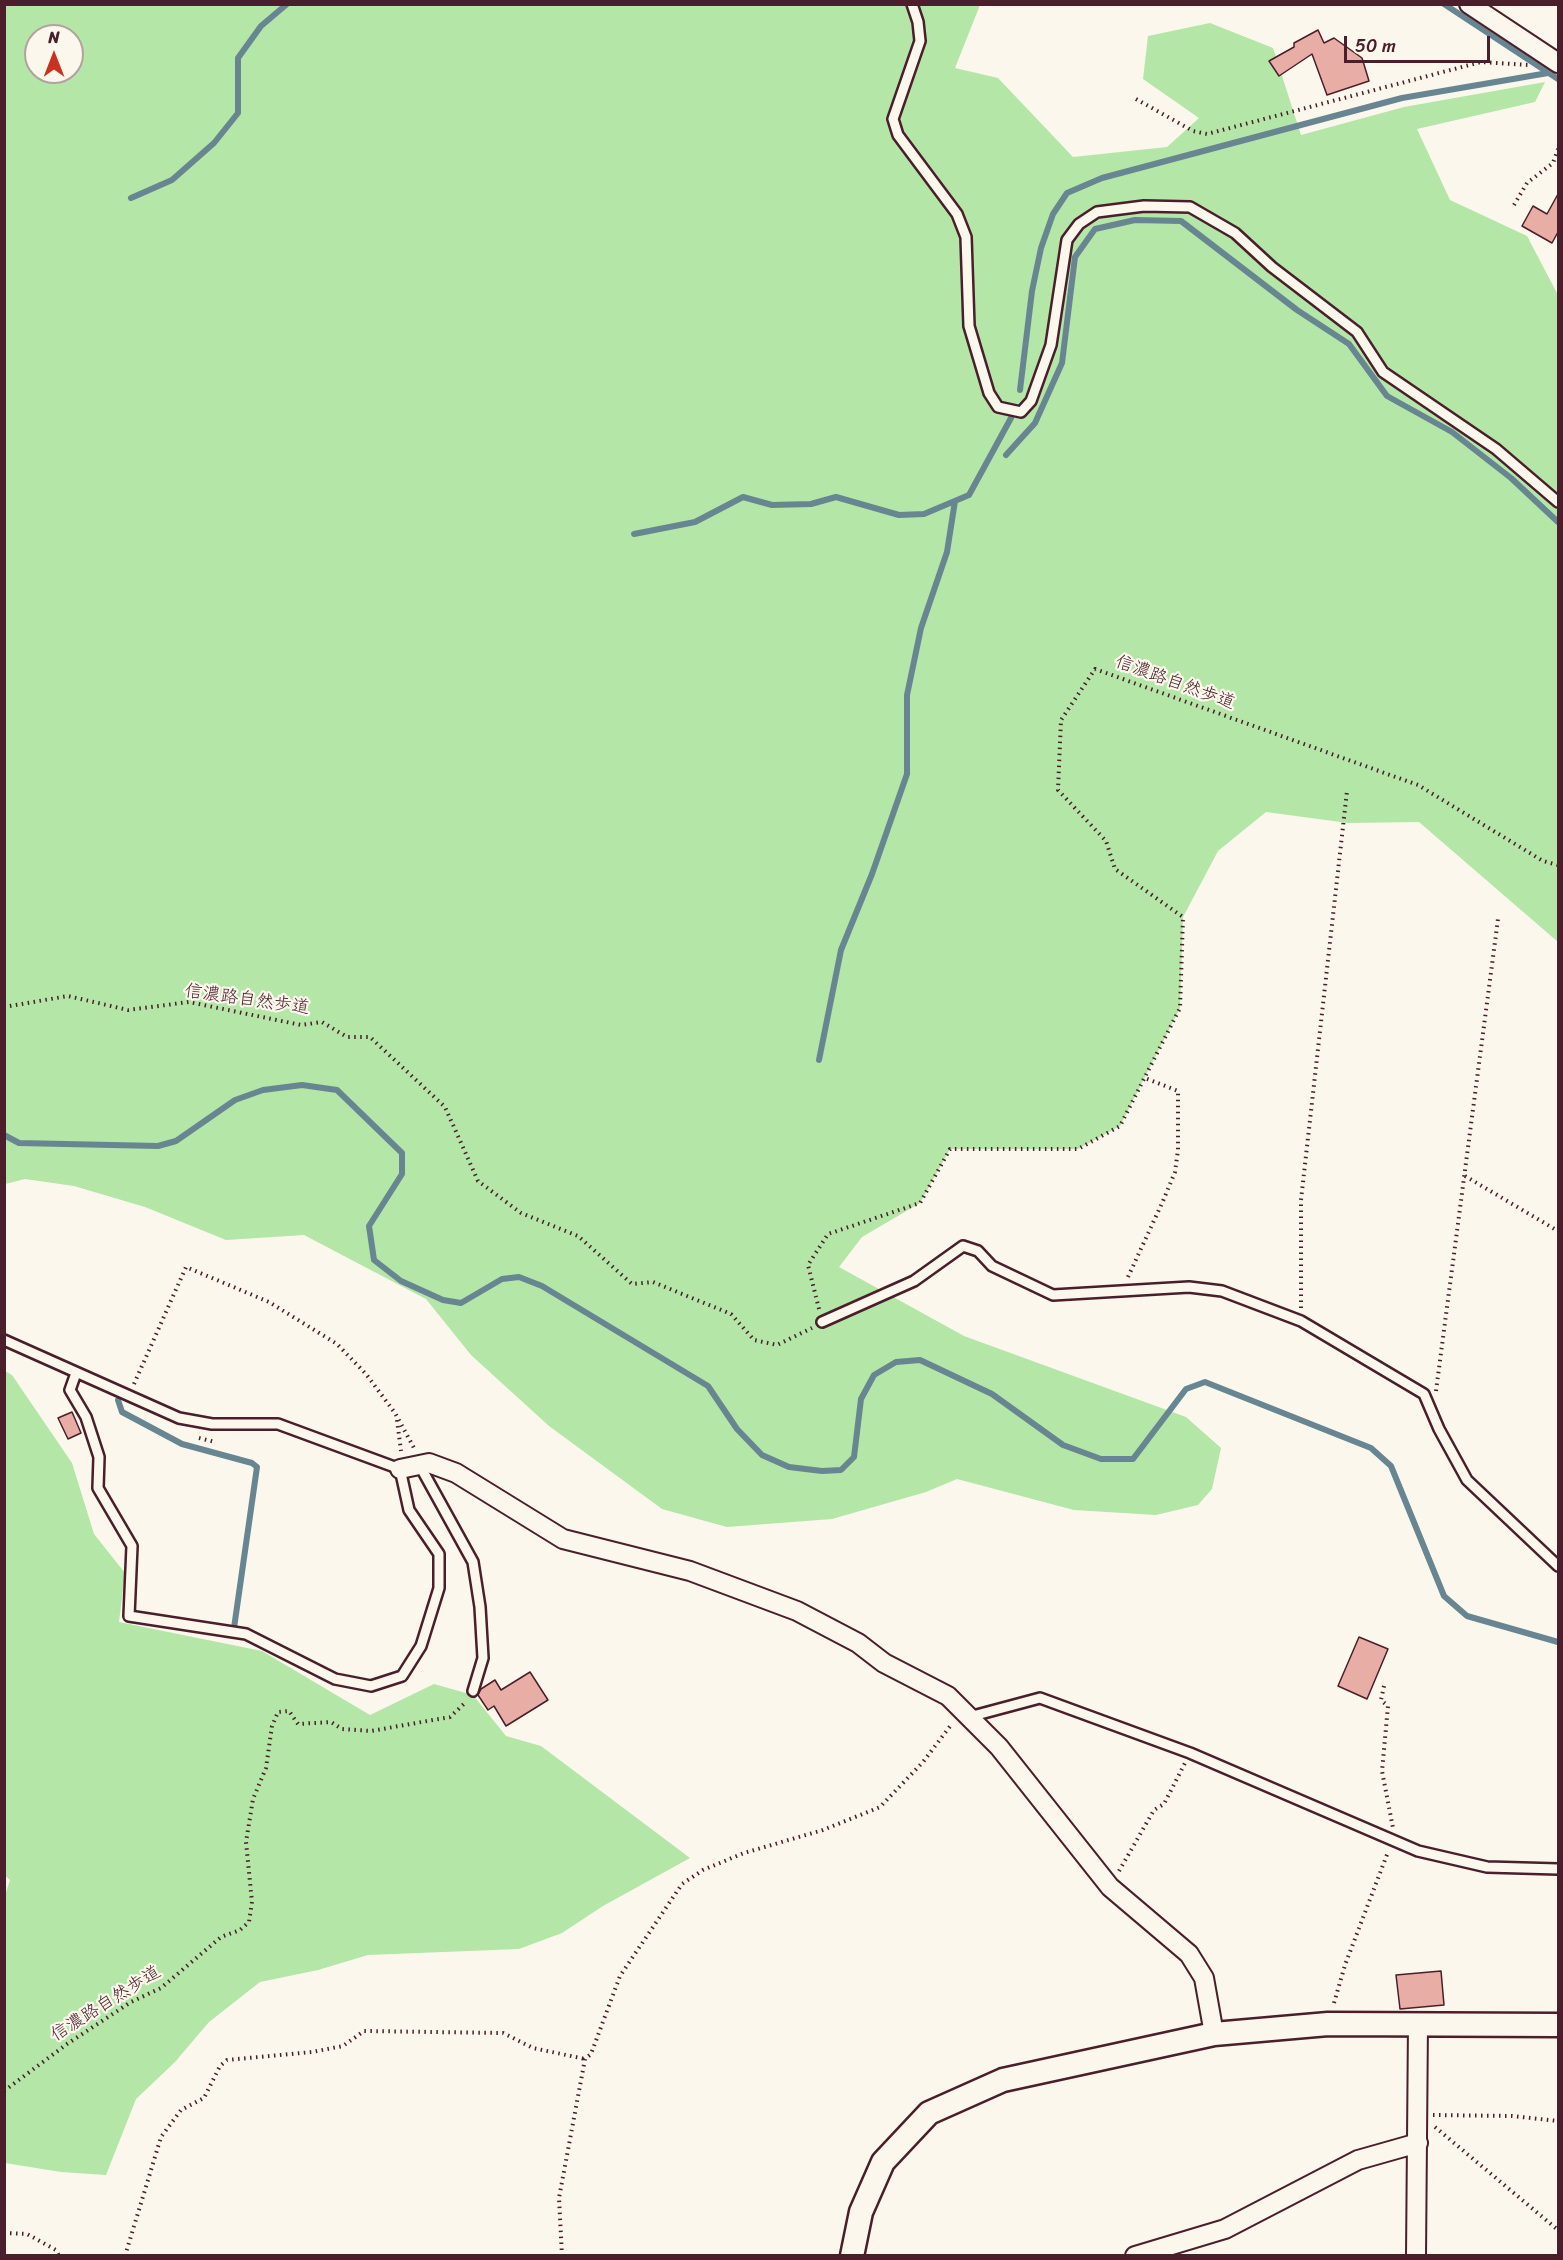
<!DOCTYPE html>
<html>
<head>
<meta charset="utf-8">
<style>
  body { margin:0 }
  #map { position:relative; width:1563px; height:2260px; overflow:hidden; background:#fbf7ec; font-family:Sriracha,sans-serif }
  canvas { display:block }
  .frame { position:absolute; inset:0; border:6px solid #4a1f2b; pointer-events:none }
  .north { position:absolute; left:24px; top:24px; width:60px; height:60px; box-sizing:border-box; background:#fbf7ec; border:2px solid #b4a19f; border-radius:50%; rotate:0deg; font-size:16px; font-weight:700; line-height:24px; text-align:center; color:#4a1f2b }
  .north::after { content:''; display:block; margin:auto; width:21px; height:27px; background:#c8321e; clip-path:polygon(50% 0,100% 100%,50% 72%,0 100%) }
  .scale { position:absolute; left:1344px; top:36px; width:146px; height:27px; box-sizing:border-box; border:3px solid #4a1f2b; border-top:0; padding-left:8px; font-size:18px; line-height:21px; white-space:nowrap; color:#4a1f2b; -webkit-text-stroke:4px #fbf7ec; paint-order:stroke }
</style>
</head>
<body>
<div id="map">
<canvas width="1563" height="2260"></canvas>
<div class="frame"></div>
<div class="north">N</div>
<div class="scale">50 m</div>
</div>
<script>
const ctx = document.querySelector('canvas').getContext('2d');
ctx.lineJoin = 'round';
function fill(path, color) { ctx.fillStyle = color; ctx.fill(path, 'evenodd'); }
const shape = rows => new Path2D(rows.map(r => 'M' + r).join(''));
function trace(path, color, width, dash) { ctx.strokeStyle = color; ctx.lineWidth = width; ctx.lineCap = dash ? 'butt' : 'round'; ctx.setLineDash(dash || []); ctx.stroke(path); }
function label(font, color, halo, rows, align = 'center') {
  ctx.font = font + ' Sriracha,"Klee One",sans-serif'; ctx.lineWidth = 4.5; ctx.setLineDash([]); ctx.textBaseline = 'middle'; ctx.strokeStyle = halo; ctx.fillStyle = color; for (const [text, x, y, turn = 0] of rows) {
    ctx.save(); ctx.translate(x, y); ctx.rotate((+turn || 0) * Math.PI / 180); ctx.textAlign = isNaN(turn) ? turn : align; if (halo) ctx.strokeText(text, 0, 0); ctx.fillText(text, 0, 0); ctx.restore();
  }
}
fill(shape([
  [4,5,980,5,955,68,998,78,1073,157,1167,147,1199,118,1143,79,1148,36,1210,23,1273,48,1301,135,1404,107,1545,82,1535,102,1417,129,1450,200,1527,236,1558,295,1558,942,1419,822,1348,823,1266,812,1218,851,1183,917,1180,1008,1120,1126,1078,1149,950,1149,920,1203,862,1237,839,1267,964,1336,1186,1417,1221,1448,1212,1489,1198,1505,1156,1515,1074,1510,957,1479,926,1492,832,1519,727,1527,662,1509,549,1426,471,1355,426,1299,304,1235,226,1240,145,1207,74,1186,25,1179,5,1184],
  [36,36,72,36,72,72,36,72],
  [5,1371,12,1375,72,1463,94,1534,125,1573,119,1622,262,1651,370,1715,434,1684,473,1695,506,1736,541,1746,690,1858,603,1906,562,1933,519,1949,368,1955,318,1970,260,1982,209,2022,175,2062,136,2099,106,2175,61,2172,5,2163,4,1898,10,1880,4,1875]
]), '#b3e6a7');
trace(shape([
  [1444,4,1558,79],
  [131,198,172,180,214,143,238,113,238,58,261,26,287,4],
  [1020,390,1032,291,1041,248,1053,214,1067,193,1102,178,1402,98,1548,73],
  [1006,455,1035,423,1062,363,1075,257,1095,229,1135,220,1181,221,1297,310,1349,344,1387,396,1452,432,1511,478,1558,522],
  [634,534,695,522,743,497,772,505,811,504,836,497,899,515,924,514,969,495,1011,418],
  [819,1060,841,950,872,874,907,774,907,695,921,628,947,552,955,501],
  [4,1135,19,1143,158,1146,176,1141,235,1100,263,1090,302,1085,337,1090,402,1153,402,1174,369,1226,374,1260,401,1281,443,1300,461,1303,502,1279,519,1277,542,1286,708,1386,737,1429,762,1455,789,1467,822,1471,841,1470,854,1457,861,1399,874,1375,896,1362,920,1360,992,1394,1063,1445,1101,1459,1133,1459,1186,1389,1205,1382,1371,1448,1391,1466,1444,1596,1467,1616,1558,1642],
  [118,1400,122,1412,182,1444,252,1463,257,1467,234,1628]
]), '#678692', 6);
const building = shape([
  [1318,30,1324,43,1334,38,1362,58,1369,81,1327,95,1312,54,1279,76,1269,61,1294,47,1294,43,1318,30],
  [1558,194,1558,232,1552,243,1522,226,1533,206,1547,214,1558,194],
  [72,1412,81,1433,68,1439,58,1418,72,1412],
  [1359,1637,1388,1649,1367,1699,1338,1686,1359,1637],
  [530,1672,548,1700,506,1726,494,1706,488,1710,478,1695,481,1689,495,1680,501,1690,530,1672],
  [1441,1971,1444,2005,1400,2009,1396,1975,1441,1971]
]);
fill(building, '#e8ada5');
trace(building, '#4a1f2b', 1.5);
const service = shape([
  [912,4,918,22,920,41,893,119,898,135,957,214,966,237,969,326,989,393,998,407,1021,412,1031,401,1051,345,1067,240,1079,224,1097,212,1144,206,1190,207,1235,233,1272,267,1357,332,1383,372,1496,449,1558,502],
  [822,1322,914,1281,963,1246,978,1251,992,1266,1053,1295,1189,1287,1222,1291,1301,1321,1424,1394,1439,1429,1467,1480,1558,1566],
  [4,1340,179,1418,212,1424,278,1424,400,1469,409,1510,439,1554,439,1588,421,1646,402,1676,371,1686,335,1679,246,1634,129,1616,132,1546,98,1488,99,1457,86,1417,70,1390,76,1373],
  [420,1466,473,1562,480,1607,483,1658,473,1691],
  [969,1717,1040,1698,1190,1753,1418,1851,1487,1867,1558,1869]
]);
const minor = shape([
  [1469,4,1558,63],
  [400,1469,429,1463,456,1473,563,1539,690,1571,797,1611,858,1643,884,1663,948,1696,999,1747,1110,1887,1189,1954,1204,1978,1214,2034],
  [1135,2256,1225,2229,1358,2160,1418,2143],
  [1416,2256,1418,2023]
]);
const tertiary = shape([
  [852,2256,861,2212,883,2162,929,2113,1003,2080,1214,2034,1328,2024,1558,2025]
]);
trace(service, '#4a1f2b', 14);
trace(minor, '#4a1f2b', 22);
trace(tertiary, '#4a1f2b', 27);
trace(shape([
  [1136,99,1193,131,1207,134,1481,62,1528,65],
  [1514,205,1527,183,1553,163,1558,149],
  [4,1007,68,996,128,1010,189,1002,301,1025,322,1022,347,1037,370,1037,445,1107,478,1181,521,1213,578,1236,632,1284,653,1282,731,1314,754,1340,777,1345,812,1328],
  [1465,1176,1558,1231],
  [1128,1277,1163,1201,1175,1172,1178,1150,1178,1091,1145,1078],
  [1301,1308,1301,1200,1347,791],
  [819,1309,808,1265,828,1234,920,1203,950,1149,1078,1149,1120,1126,1180,1008,1183,917,1115,869,1106,841,1058,790,1061,720,1095,669,1418,785,1543,861,1558,865],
  [134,1384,186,1267,269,1302,337,1344,366,1374,395,1413,414,1448],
  [1436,1391,1498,919],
  [397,1420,401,1451],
  [199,1438,215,1442],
  [1384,1686,1381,1700,1388,1706,1382,1771,1393,1828],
  [1119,1871,1154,1810,1164,1804,1185,1763],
  [1334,2003,1345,1965,1388,1852],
  [4,2091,67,2044,131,2002,161,1988,221,1937,240,1930,249,1922,252,1902,246,1842,253,1799,266,1768,272,1726,278,1712,289,1711,298,1724,331,1722,342,1729,371,1731,450,1717,466,1702],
  [1433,2115,1512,2116,1558,2121],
  [1435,2127,1558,2230],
  [4,2233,27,2234,56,2250,59,2256],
  [125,2256,161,2137,181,2110,204,2098,220,2066,227,2060,312,2052,343,2046,364,2031,503,2033,533,2048,585,2059],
  [562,2256,559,2198,585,2059,591,2054,620,1976,682,1884,703,1870,744,1853,823,1830,880,1807,923,1762,951,1725]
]), '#4a1f2b', 4, [1.5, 4.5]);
trace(service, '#fbf7ec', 9);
trace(minor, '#fbf7ec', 18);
trace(tertiary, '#fbf7ec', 22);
label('18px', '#4a1f2b', '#fbf7ec', [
  ["信濃路自然歩道",1175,683,20],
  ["信濃路自然歩道",247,1000,8],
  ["信濃路自然歩道",106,2004,-32]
]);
</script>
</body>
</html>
